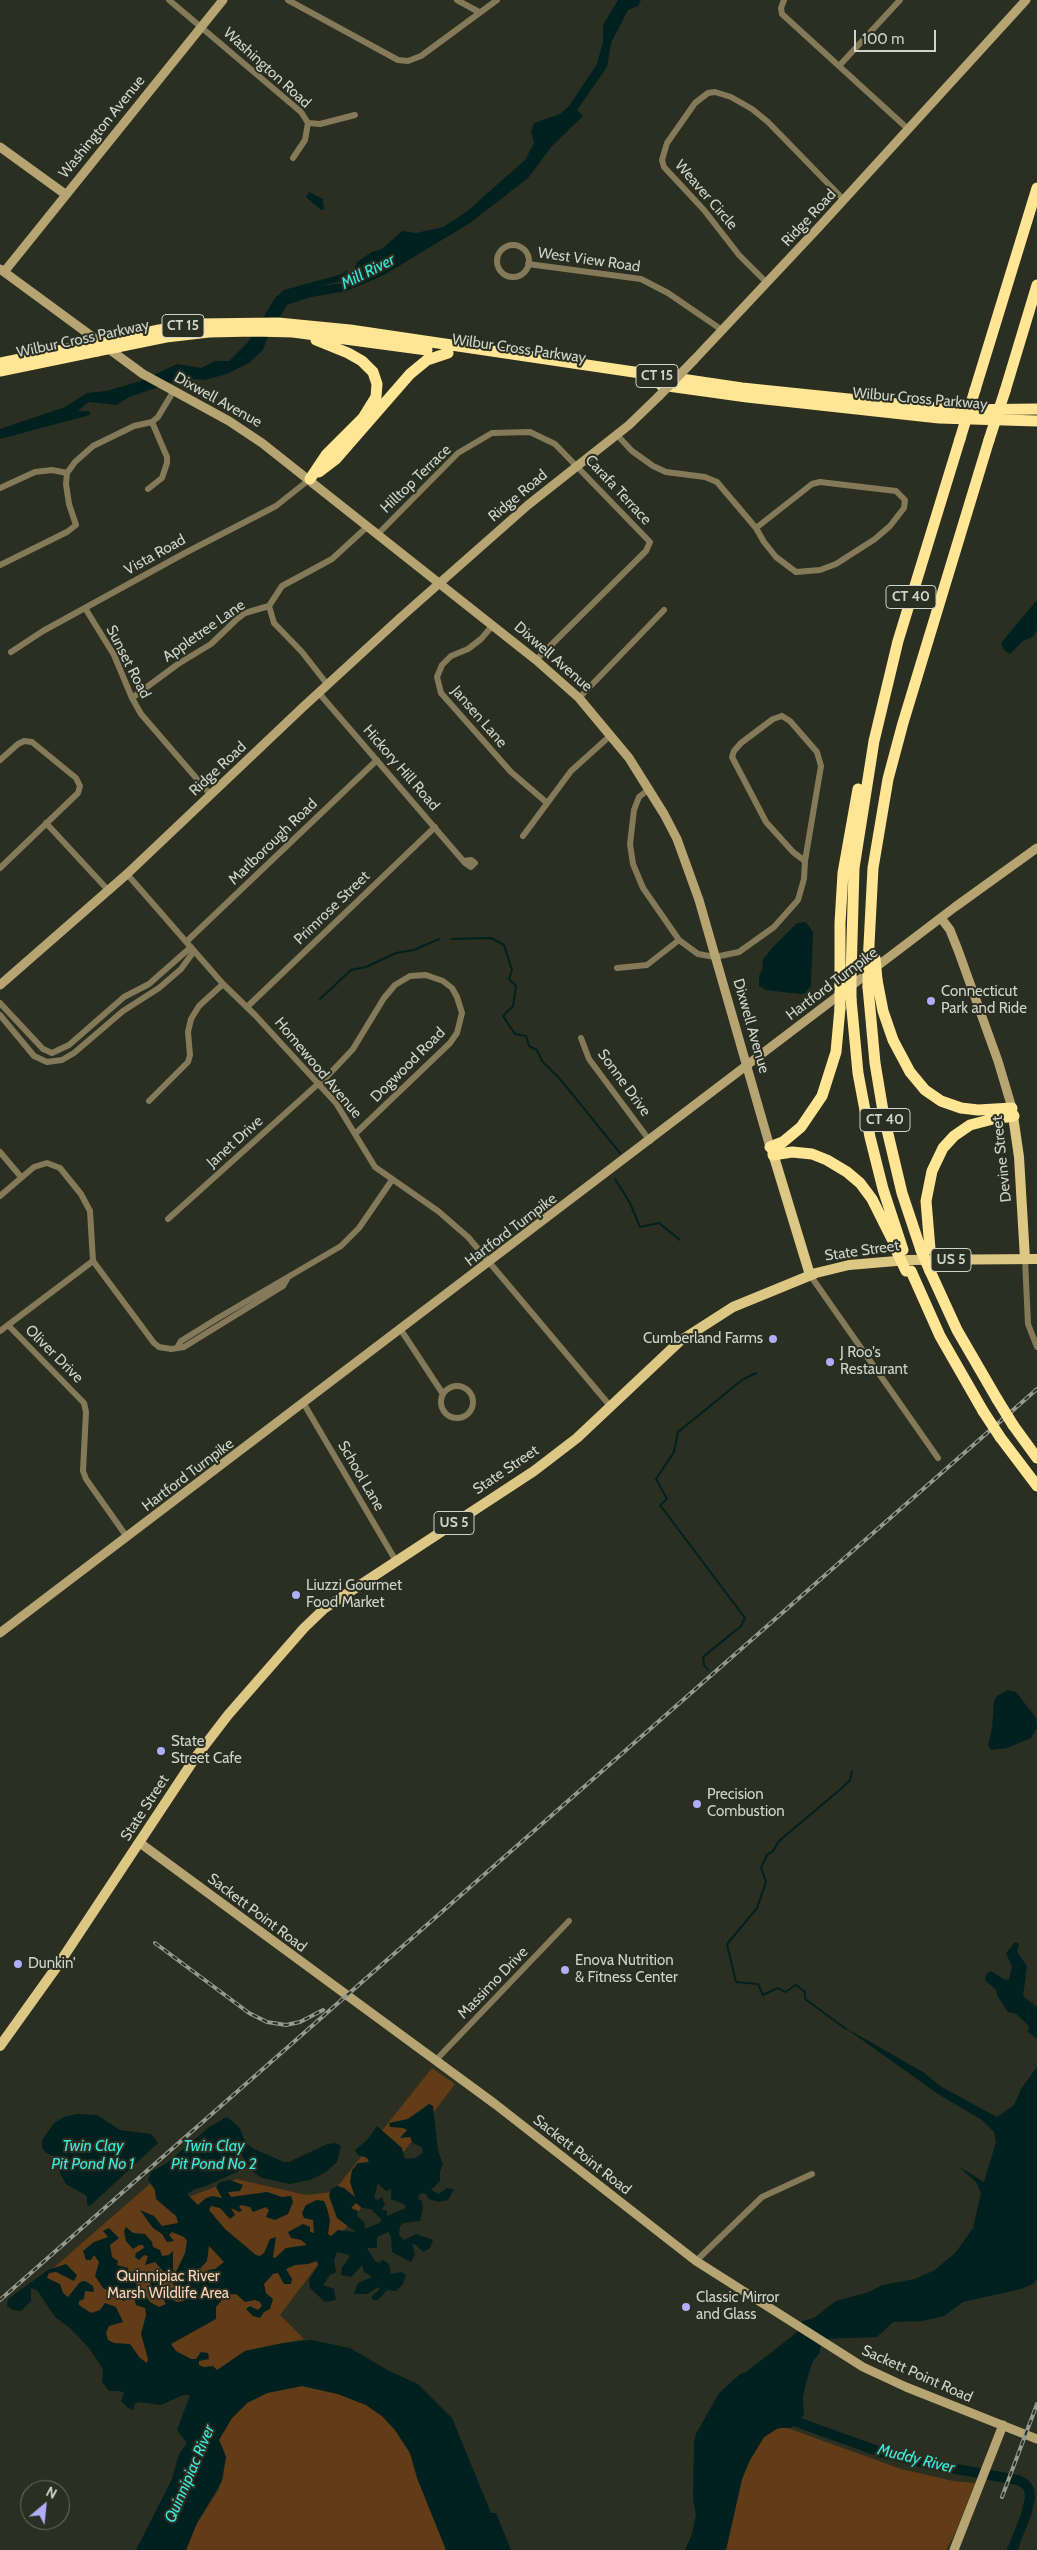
<!DOCTYPE html>
<html>
<head>
<meta charset="utf-8">
<style>
  body { margin:0 }
  #map { position:relative; width:1037px; height:2550px; overflow:hidden; background:#2a2f21; font-family:Cabin,sans-serif }
  canvas { display:block }
  .north { position:absolute; left:20px; top:2480px; width:50px; height:50px; box-sizing:border-box; background:#2a2f21; border:1px solid #6c7164; border-radius:50%; rotate:28deg; font-size:14px; font-weight:700; line-height:20px; text-align:center; color:#cfd3c9 }
  .north::after { content:''; display:block; margin:auto; width:18px; height:22px; background:#afaefa; clip-path:polygon(50% 0,100% 100%,50% 72%,0 100%) }
  .scale { position:absolute; left:854px; top:30px; width:82px; height:22px; box-sizing:border-box; border:2px solid #cfd3c9; border-top:0; padding-left:6px; font-size:15px; line-height:18px; white-space:nowrap; color:#cfd3c9; -webkit-text-stroke:4px #2a2f21; paint-order:stroke }
</style>
</head>
<body>
<div id="map">
<canvas width="1037" height="2550"></canvas>
<div class="north">N</div>
<div class="scale">100 m</div>
</div>
<script>
const ctx = document.querySelector('canvas').getContext('2d');
ctx.lineJoin = 'round';
function fill(path, color) { ctx.fillStyle = color; ctx.fill(path, 'evenodd'); }
const shape = rows => new Path2D(rows.map(r => 'M' + r).join(''));
function trace(path, color, width, dash) { ctx.strokeStyle = color; ctx.lineWidth = width; ctx.lineCap = dash ? 'butt' : 'round'; ctx.setLineDash(dash || []); ctx.stroke(path); }
function label(font, color, halo, rows, align = 'center') {
  ctx.font = font + ' Cabin,sans-serif'; ctx.lineWidth = 4; ctx.setLineDash([]); ctx.textBaseline = 'middle'; ctx.strokeStyle = halo; ctx.fillStyle = color; for (const [text, x, y, turn = 0] of rows) {
    ctx.save(); ctx.translate(x, y); ctx.rotate((+turn || 0) * Math.PI / 180); ctx.textAlign = isNaN(turn) ? turn : align; if (halo) ctx.strokeText(text, 0, 0); ctx.fillText(text, 0, 0); ctx.restore();
  }
}
fill(shape([
  [432,2068,455,2084,280,2315,304,2339,245,2351,199,2385,154,2379,35,2284,160,2175,183,2199,236,2179,306,2195,333,2192],
  [302,2386,338,2394,366,2405,382,2416,395,2430,410,2453,446,2550,186,2550,197,2523,219,2489,225,2453,219,2440,232,2418,247,2403,267,2393],
  [785,2427,901,2469,953,2481,975,2483,955,2534,946,2550,726,2550,742,2479,751,2458,764,2437,775,2430]
]), '#623b17');
fill(shape([
  [618,0,641,0,638,6,628,10,611,43,607,67,577,110,583,116,552,146,528,178,470,223,384,275,347,291,311,297,287,305,267,339,263,350,249,363,227,374,204,380,185,378,129,397,117,405,88,402,78,411,89,411,90,415,0,439,0,429,65,407,87,393,106,391,141,381,177,364,201,368,215,361,229,361,249,341,275,298,284,290,342,274,347,270,348,276,343,281,318,286,344,283,352,275,357,262,372,252,382,249,402,231,416,233,443,227,465,213,525,160,534,143,531,132,534,123,560,114,569,106,597,64,603,42,603,25],
  [309,192,323,199,324,209,321,210,306,197],
  [1037,600,1037,630,1034,636,1023,641,1010,654,1004,650,1001,643],
  [806,922,813,932,811,986,805,993,800,994,766,990,759,986,759,976,763,967,762,961,772,948,797,923],
  [1008,1690,1016,1692,1036,1718,1037,1728,1031,1738,1007,1748,991,1750,988,1745,992,1728,994,1701,997,1696],
  [1015,1942,1019,1944,1017,1952,1027,1966,1023,1996,1037,2007,1037,2039,1028,2032,1029,2026,1016,2014,1008,2012,998,1997,996,1990,985,1980,986,1974,991,1971,1005,1980,1009,1979,1012,1967,1006,1953],
  [844,2027,923,2072,940,2086,997,2117,1014,2105,1021,2089,1037,2067,1037,2279,1033,2284,1021,2289,963,2302,944,2316,922,2321,893,2322,877,2337,825,2339,820,2348,820,2352,812,2363,806,2383,803,2397,804,2415,791,2428,778,2428,764,2437,749,2462,742,2479,726,2550,685,2550,692,2534,696,2515,693,2500,694,2442,696,2434,719,2393,740,2374,746,2372,796,2333,802,2321,814,2318,836,2301,869,2292,882,2285,915,2279,935,2270,956,2252,973,2228,981,2193,976,2182,958,2166,984,2182,996,2142,994,2132,982,2120,938,2094],
  [429,2104,433,2106,438,2151,443,2164,440,2172,440,2181,431,2190,439,2194,447,2188,454,2189,448,2200,438,2202,429,2199,425,2193,420,2194,418,2199,422,2201,423,2208,420,2221,403,2223,400,2226,399,2235,404,2240,416,2234,433,2240,430,2248,423,2252,416,2245,412,2244,415,2254,411,2262,392,2252,391,2236,388,2232,377,2237,377,2248,367,2248,375,2261,379,2263,383,2260,389,2264,391,2274,402,2272,406,2275,403,2284,396,2291,387,2290,378,2300,373,2300,371,2297,380,2289,378,2287,368,2294,354,2294,358,2283,372,2277,364,2272,362,2265,351,2277,341,2275,342,2267,349,2258,349,2255,337,2252,334,2260,336,2272,330,2275,323,2285,334,2289,336,2300,325,2302,310,2288,309,2280,318,2265,317,2261,308,2264,295,2265,286,2269,292,2279,291,2284,284,2284,278,2273,273,2274,264,2284,266,2293,273,2299,270,2309,264,2312,260,2318,253,2316,246,2309,250,2306,258,2310,262,2306,260,2302,255,2300,245,2302,236,2294,221,2295,222,2300,216,2307,216,2319,171,2344,176,2351,191,2359,196,2359,201,2352,208,2353,209,2359,199,2361,199,2365,204,2367,213,2366,217,2370,245,2351,283,2343,311,2340,350,2348,389,2371,418,2384,452,2418,491,2513,496,2513,511,2550,446,2550,417,2478,410,2453,395,2430,382,2416,366,2405,338,2394,302,2386,267,2393,247,2403,232,2418,219,2440,226,2457,222,2481,197,2523,186,2550,136,2550,172,2479,179,2454,187,2443,177,2430,190,2395,183,2395,161,2405,138,2402,135,2404,133,2410,128,2408,121,2401,124,2393,120,2391,109,2391,102,2382,103,2369,89,2348,70,2328,55,2317,37,2290,31,2288,31,2301,21,2311,13,2310,7,2306,8,2299,48,2270,66,2264,77,2275,74,2281,56,2272,49,2273,47,2278,60,2284,63,2293,68,2297,80,2282,85,2281,93,2286,94,2292,85,2291,84,2299,79,2301,79,2305,91,2313,100,2310,105,2303,116,2307,123,2322,109,2326,106,2333,108,2340,114,2343,130,2344,140,2358,147,2363,148,2359,141,2334,146,2315,145,2308,136,2305,134,2298,123,2301,121,2299,125,2294,124,2290,112,2293,103,2288,95,2276,99,2262,94,2255,91,2260,86,2260,83,2251,94,2242,108,2237,103,2231,109,2228,119,2238,110,2245,112,2257,118,2261,117,2265,128,2268,129,2277,139,2286,150,2302,159,2307,166,2304,160,2293,151,2289,150,2280,159,2282,169,2298,177,2302,184,2301,170,2279,155,2262,145,2265,148,2256,144,2255,139,2260,135,2257,136,2253,144,2248,143,2245,139,2245,133,2249,126,2241,124,2231,126,2227,133,2233,145,2234,152,2242,153,2247,160,2250,162,2256,169,2255,173,2251,173,2270,176,2272,185,2253,187,2241,184,2237,172,2232,169,2235,174,2241,167,2242,162,2234,153,2228,140,2210,154,2216,162,2226,178,2223,176,2216,156,2199,155,2190,148,2180,151,2172,167,2163,209,2127,227,2117,239,2127,246,2143,254,2149,284,2162,289,2162,327,2144,336,2143,341,2146,337,2162,326,2172,310,2180,290,2184,262,2178,249,2169,239,2150,239,2171,206,2186,195,2189,187,2194,198,2205,206,2198,213,2196,222,2198,216,2187,220,2182,230,2180,243,2185,240,2191,228,2192,231,2197,267,2192,282,2197,291,2196,293,2202,288,2214,275,2220,266,2217,269,2210,266,2207,253,2212,250,2207,241,2205,239,2207,242,2210,239,2212,231,2208,235,2215,230,2219,220,2208,211,2206,209,2210,225,2229,256,2255,260,2256,264,2253,270,2239,276,2237,273,2257,275,2258,286,2248,307,2245,301,2240,291,2238,288,2232,303,2224,310,2227,310,2232,314,2233,313,2220,304,2218,302,2213,306,2205,317,2200,324,2201,327,2208,330,2220,328,2234,331,2236,338,2230,356,2232,337,2218,329,2196,331,2189,337,2186,344,2188,355,2197,350,2182,352,2170,358,2163,369,2162,367,2158,358,2155,355,2150,367,2140,377,2126,402,2148,405,2159,416,2158,423,2152,422,2147,413,2143,410,2137,400,2138,407,2130,403,2128,390,2127,389,2123,408,2119],
  [378,2184,386,2191,391,2189,391,2199,404,2204,406,2208,387,2216,387,2211,381,2209,385,2205,382,2197,378,2200,374,2198],
  [356,2203,362,2208,371,2209,381,2219,381,2222,365,2229,364,2222,357,2216,358,2211,351,2208],
  [209,2246,224,2262,215,2269,208,2270,206,2275,201,2275,198,2281,194,2281,196,2273,207,2261],
  [77,2114,97,2115,120,2130,151,2134,158,2143,90,2206,87,2204,87,2196,66,2184,56,2165,55,2157,45,2152,42,2147,42,2140,54,2123,64,2117]
]), '#00211f');
trace(shape([
  [452,939,491,938,504,945,512,970,509,979,516,986,513,1006,503,1016,515,1034,526,1036,529,1046,537,1050,542,1061,560,1079,620,1153],
  [320,999,351,970,366,967,396,953,414,950,439,939],
  [615,1179,630,1203,640,1227,659,1223,680,1240],
  [708,1670,704,1665,703,1657,741,1626,745,1618,660,1505,667,1499,656,1479,674,1452,678,1432,742,1380,756,1373],
  [846,2029,805,1999,805,1992,796,1985,785,1992,778,1988,763,1995,758,1984,736,1982,727,1944,757,1908,766,1882,761,1868,767,1855,773,1851,779,1841,843,1787,850,1780,852,1771]
]), '#00211f', 2);
trace(shape([
  [786,2418,883,2453,928,2464,1018,2480,1025,2484,1029,2489,1030,2498,1026,2515,1012,2550]
]), '#00211f', 10);
trace(shape([
  [169,0,301,112,308,123,305,140,293,158],
  [288,0,398,60,408,61,421,56,497,0],
  [457,0,479,12],
  [784,0,781,8,782,14,908,129],
  [839,66,900,0],
  [308,123,320,124,355,115],
  '497 261a16 16 0 1 1 32 0a16 16 0 1 1-32 0Z',
  [528,264,641,279,668,293,722,330],
  [767,283,739,255,704,210,664,167,662,160,667,143,695,103,708,93,715,92,731,97,752,109,768,122,844,200],
  [617,435,632,451,653,466,666,472,705,477,717,482,756,528],
  [820,482,896,491,905,500,904,508,890,526,875,539,836,564,820,570,796,572,776,557,764,542,756,528,812,484,820,482],
  [0,488,35,472,52,470,67,473],
  [148,489,162,478,167,463,167,457,152,422],
  [378,534,458,453,492,433,530,432,555,444,650,542,646,551,536,660],
  [0,565,67,532,76,525,69,504,66,484,67,473,75,462,93,446,134,426,152,422,158,417,173,392],
  [85,608,114,655,132,698,141,714,210,794],
  [493,625,481,639,468,649,451,656,442,665,437,677,441,693,511,772,546,802],
  [11,652,43,631,185,553,276,506,310,479],
  [327,684,302,652,274,623,269,606,282,586,332,559,368,526],
  [318,692,465,863,471,867,475,863,471,860,464,861],
  [132,698,178,664,211,644,236,620,245,613,269,606],
  [579,698,664,610],
  [782,716,790,721,817,752,821,766,805,861,793,852,766,822,732,757,734,751,741,743,773,719,782,716],
  [0,760,18,744,24,741,32,742,76,778,80,786,78,793,0,868],
  [649,789,639,797,634,810,630,844,633,864,643,888,679,940,698,954,715,957,739,952,774,927,798,900,804,879,805,861],
  [46,823,108,890],
  [523,836,571,771,611,735],
  [127,874,223,984,255,1015,336,1103,375,1167,438,1211,468,1237,611,1407],
  [186,942,377,760],
  [617,968,647,965,679,940],
  [0,1003,43,1049,52,1053,69,1045,124,997,149,984,191,947],
  [247,1007,435,827],
  [0,1015,34,1056,47,1062,62,1060,74,1053,123,1011,159,988,181,969,194,951],
  [581,1038,589,1059,650,1141],
  [319,1085,353,1049,384,998,395,985,410,976,426,975,443,981,452,988,457,997,462,1013,457,1033,450,1043,356,1133],
  [149,1101,188,1062,190,1055,188,1032,191,1019,199,1006,223,984],
  [0,1152,21,1177],
  [0,1196,34,1167,47,1163,60,1168,81,1194,90,1211,93,1261,154,1343,159,1347,171,1349,184,1347,283,1286,287,1279],
  [168,1219,318,1084],
  [1025,1259,1028,1324,1037,1347],
  [810,1275,938,1458],
  [8,1325,84,1403,86,1412,83,1471,86,1479,127,1537],
  [401,1330,443,1394],
  [0,1331,93,1261],
  [177,1348,181,1341,218,1318,341,1246,359,1228,392,1180],
  '441 1402a16 16 0 1 1 32 0a16 16 0 1 1-32 0Z',
  [304,1404,396,1561],
  [435,2061,569,1921],
  [696,2261,762,2197,812,2174]
]), '#847a5a', 6);
trace(shape([
  [0,147,65,194],
  [0,269,143,374,229,421,262,443,536,660,579,698,629,758,664,814,677,839,699,900,770,1147],
  [4,272,223,0],
  [694,360,818,228,1026,0],
  [941,918,950,930,958,950,998,1061,1012,1108],
  [0,985,127,874,302,708,400,618,528,505,629,425,659,396],
  [0,1633,955,907,1037,848],
  [140,1843,495,2104,696,2261,863,2367,906,2387,1037,2439],
  [954,2550,1003,2425]
]), '#b6a572', 9);
trace(shape([
  [1012,1109,1019,1157,1025,1259],
  [771,1147,810,1275],
  [0,2046,58,1965,195,1758,228,1715,304,1628,325,1608,534,1471,577,1438,680,1341,733,1307,816,1273,849,1265,908,1260,1037,1259]
]), '#dcc784', 10);
trace(shape([
  [108,341,159,330,199,324,278,323,350,330,742,388,955,410,1037,409],
  [117,347,166,337,209,332,254,331,293,332,427,350],
  [0,363,87,345],
  [0,371,97,351],
  [661,385,747,397,939,418,1037,421],
  [975,390,1037,188],
  [1005,391,1037,285],
  [319,472,336,459,410,374,427,360,448,353],
  [310,479,326,455,363,418,376,397,377,384,373,372,362,361,348,353,316,340],
  [868,964,873,868,888,779,903,723,989,440],
  [851,977,854,868,874,741,898,641,960,439],
  [877,980,883,1011,893,1040,910,1072,925,1090,941,1101,961,1108,978,1110,1012,1108],
  [840,985,840,923,843,873,858,789],
  [868,987,875,1063,884,1117,902,1193,921,1250],
  [851,999,858,1073,870,1137,883,1189,903,1250],
  [770,1147,783,1142,801,1127,822,1096,836,1052,840,1008],
  [773,1155,792,1152,812,1154,827,1160,847,1172,860,1183,872,1199,892,1239],
  [930,1249,926,1201,932,1171,943,1148,954,1136,970,1125,993,1119,1014,1116],
  [911,1271,940,1336,983,1411],
  [930,1271,957,1330,997,1399],
  [1013,1425,1037,1458],
  [1000,1437,1037,1486]
]), '#ffe594', 11);
const rail = shape([
  [155,1943,249,2013,267,2022,286,2025,300,2022,323,2010],
  [0,2300,1037,1389],
  [1002,2497,1037,2404]
]);
trace(rail, '#959a8e', 4);
trace(rail, '#2a2f21', 2, [5.5]);
trace(shape([
  [659,396,694,360]
]), '#b6a572', 9);
trace(shape([
  [87,345,108,341],
  [97,351,117,347],
  [960,439,975,390],
  [989,440,1005,391],
  [875,958,877,980],
  [868,964,868,987],
  [851,977,851,999],
  [840,985,840,1008],
  [896,1250,906,1271],
  [921,1250,930,1271],
  [997,1399,1013,1425],
  [983,1411,1000,1437]
]), '#ffe594', 11);
for (const [x, y, r, color] of [
  [931,1001,5,"#afaefa"],
  [773,1339,5,"#afaefa"],
  [830,1362,5,"#afaefa"],
  [296,1595,5,"#afaefa"],
  [161,1751,5,"#afaefa"],
  [697,1804,5,"#afaefa"],
  [18,1964,5,"#afaefa"],
  [565,1970,5,"#afaefa"],
  [686,2307,5,"#afaefa"]
]) { const dot = new Path2D(); dot.arc(x, y, r, 0, 2 * Math.PI); ctx.fillStyle = color; ctx.fill(dot); trace(dot, '#2a2f21', 2); }
for (const [x, y, w] of [
  [183,326,42],
  [657,376,42],
  [911,597,50],
  [885,1120,50],
  [951,1260,40],
  [454,1523,40]
]) { const box = new Path2D(); box.roundRect(x - w / 2, y - 11.5, w, 23, 4); ctx.fillStyle = '#2a2f21'; ctx.fill(box); trace(box, '#cfd3c9', 1); }
label('bold 14px', '#cfd3c9', null, [
  ["CT 15",183,326],
  ["CT 15",657,376],
  ["CT 40",911,597],
  ["CT 40",885,1120],
  ["US 5",951,1260],
  ["US 5",454,1523]
]);
label('15px', '#cfd3c9', '#2a2f21', [
  ["Washington Road",267,68,42],
  ["Washington Avenue",102,127,-51],
  ["Weaver Circle",706,195,49],
  ["Ridge Road",809,218,-47],
  ["West View Road",589,260,8],
  ["Wilbur Cross Parkway",83,339,-12],
  ["Wilbur Cross Parkway",519,349,8],
  ["Wilbur Cross Parkway",920,399,5],
  ["Dixwell Avenue",218,400,29],
  ["Hilltop Terrace",416,479,-44],
  ["Carafa Terrace",618,490,47],
  ["Ridge Road",518,496,-40],
  ["Vista Road",155,555,-29],
  ["Appletree Lane",204,631,-35],
  ["Dixwell Avenue",553,657,41],
  ["Sunset Road",128,662,63],
  ["Jansen Lane",479,717,49],
  ["Hickory Hill Road",401,768,49],
  ["Ridge Road",218,769,-43],
  ["Marlborough Road",273,842,-44],
  ["Primrose Street",332,908,-44],
  ["Hartford Turnpike",832,984,-37],
  ["Dixwell Avenue",751,1026,74],
  ["Dogwood Road",408,1065,-45],
  ["Homewood Avenue",318,1068,50],
  ["Sonne Drive",624,1083,54],
  ["Janet Drive",235,1142,-42],
  ["Devine Street",1002,1159,-96],
  ["Hartford Turnpike",511,1230,-37],
  ["State Street",862,1251,-8],
  ["Oliver Drive",54,1354,45],
  ["State Street",506,1470,-34],
  ["Hartford Turnpike",188,1475,-37],
  ["School Lane",361,1476,60],
  ["State Street",145,1808,-57],
  ["Sackett Point Road",257,1913,37],
  ["Massimo Drive",493,1983,-46],
  ["Sackett Point Road",582,2155,38],
  ["Sackett Point Road",917,2374,24]
]);
label('15px', '#cfd3c9', '#2a2f21', [
  ["Connecticut",941,992],
  ["Park and Ride",941,1009],
  ["Cumberland Farms",763,1339,"right"],
  ["J Roo's",840,1353],
  ["Restaurant",840,1370],
  ["Liuzzi Gourmet",306,1586],
  ["Food Market",306,1603],
  ["State",171,1742],
  ["Street Cafe",171,1759],
  ["Precision",707,1795],
  ["Combustion",707,1812],
  ["Enova Nutrition",575,1961],
  ["& Fitness Center",575,1978],
  ["Dunkin'",28,1964],
  ["Classic Mirror",696,2298],
  ["and Glass",696,2315]
], 'left');
label('15px', '#f8d5ba', '#2a2f21', [
  ["Quinnipiac River",168,2277],
  ["Marsh Wildlife Area",168,2294]
]);
label('italic 16px', '#3de8dd', '#2a2f21', [
  ["Mill River",368,272,-27],
  ["Twin Clay",93,2146],
  ["Pit Pond No 1",93,2164],
  ["Twin Clay",214,2146],
  ["Pit Pond No 2",214,2164],
  ["Muddy River",916,2459,14],
  ["Quinnipiac River",190,2474,-67]
]);
</script>
</body>
</html>
